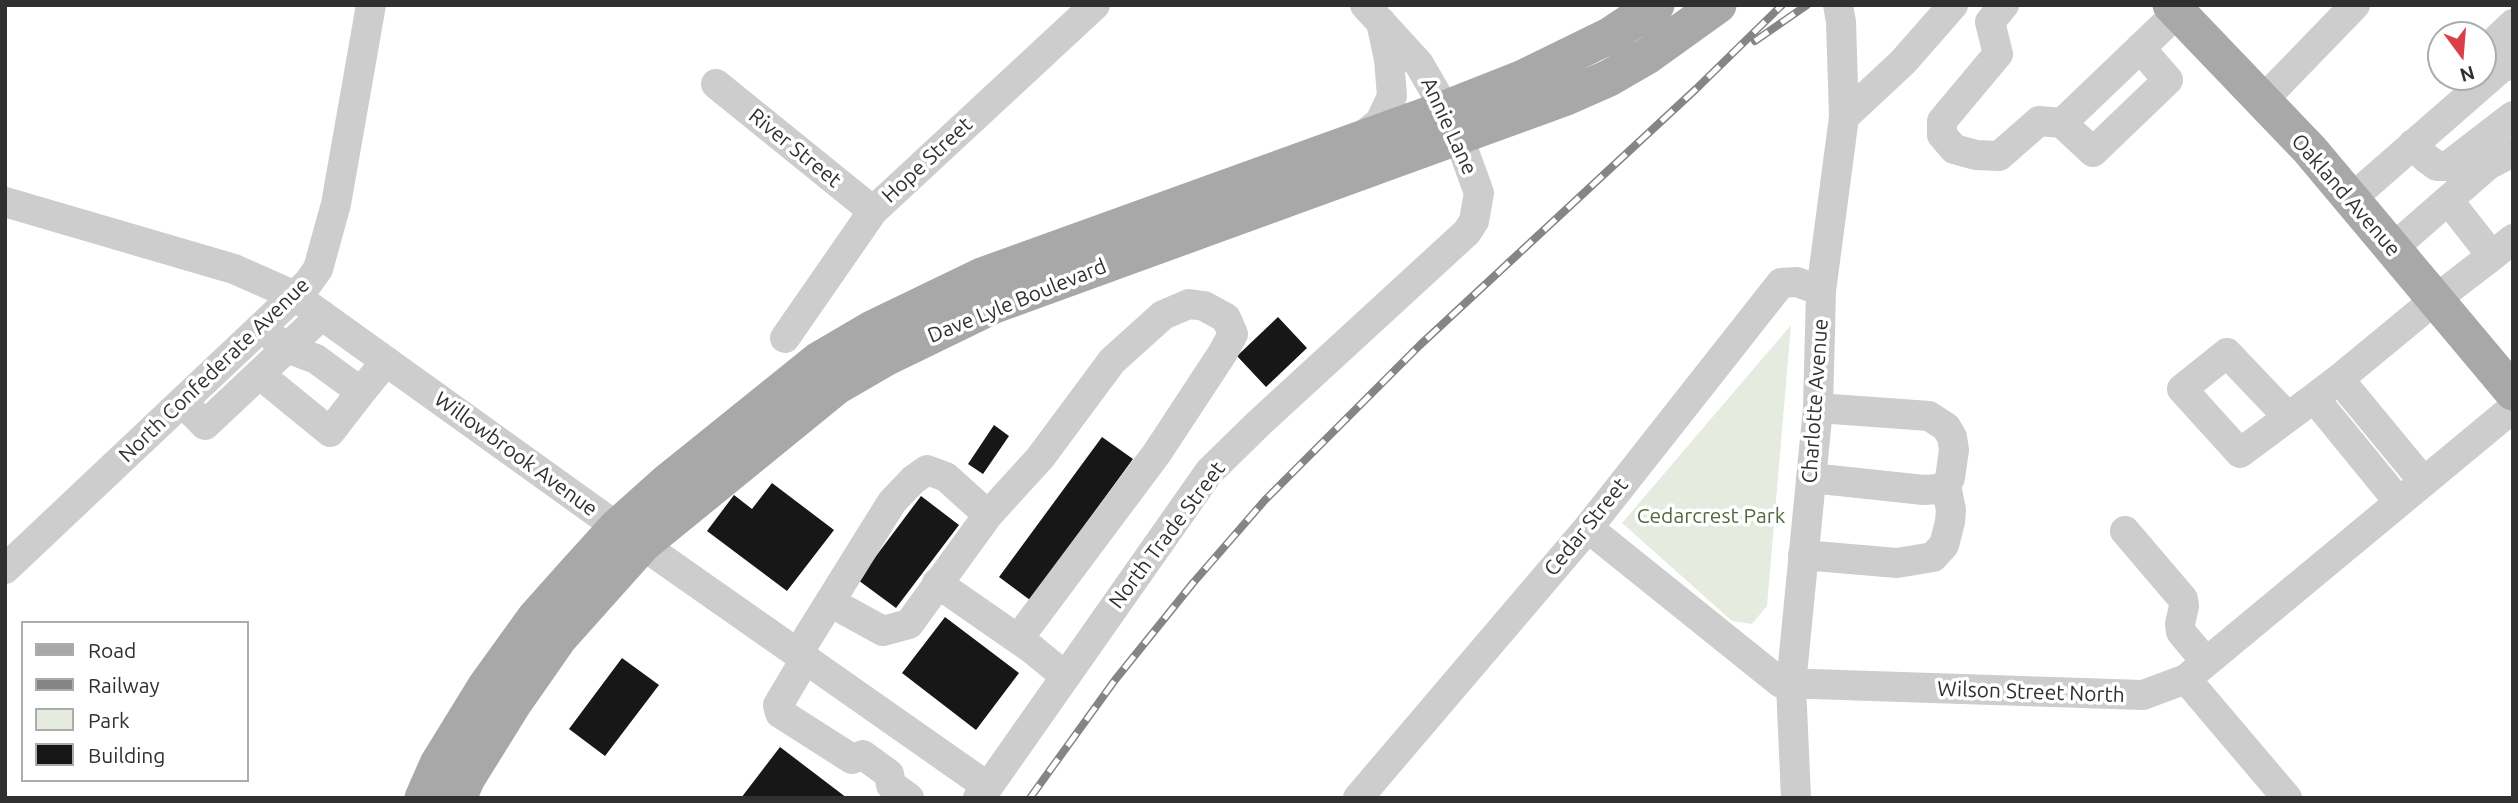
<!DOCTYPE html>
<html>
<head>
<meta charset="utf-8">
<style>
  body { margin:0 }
  #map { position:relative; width:2518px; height:803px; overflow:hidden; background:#fff; font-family:Ubuntu,sans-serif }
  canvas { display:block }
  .frame { position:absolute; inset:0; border:7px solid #303030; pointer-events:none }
  .legend { position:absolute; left:21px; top:621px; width:228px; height:161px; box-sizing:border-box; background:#fff; border:2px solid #acacac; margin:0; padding:9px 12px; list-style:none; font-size:21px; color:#303030 }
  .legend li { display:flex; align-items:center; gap:14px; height:35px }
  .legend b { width:35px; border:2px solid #acacac }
  .north { position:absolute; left:2427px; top:21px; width:70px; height:70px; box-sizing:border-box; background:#fff; border:2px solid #acacac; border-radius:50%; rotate:164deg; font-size:19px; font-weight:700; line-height:28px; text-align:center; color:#303030 }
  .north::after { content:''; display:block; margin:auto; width:24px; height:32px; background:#da3e47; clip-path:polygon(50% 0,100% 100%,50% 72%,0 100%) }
</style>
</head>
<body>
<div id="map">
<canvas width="2518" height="803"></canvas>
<div class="frame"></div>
<ul class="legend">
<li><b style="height:9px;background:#a8a8a8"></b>Road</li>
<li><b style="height:9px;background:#858585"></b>Railway</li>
<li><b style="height:19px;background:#e5ecdf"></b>Park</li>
<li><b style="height:19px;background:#171717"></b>Building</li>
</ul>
<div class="north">N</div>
</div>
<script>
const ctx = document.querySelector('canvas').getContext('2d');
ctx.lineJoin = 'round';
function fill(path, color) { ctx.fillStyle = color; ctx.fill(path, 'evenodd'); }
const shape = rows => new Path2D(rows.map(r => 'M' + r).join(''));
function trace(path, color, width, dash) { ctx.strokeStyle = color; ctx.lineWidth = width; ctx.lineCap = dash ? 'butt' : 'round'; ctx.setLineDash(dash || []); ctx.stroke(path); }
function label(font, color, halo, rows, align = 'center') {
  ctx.font = font + ' Ubuntu,sans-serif'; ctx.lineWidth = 7; ctx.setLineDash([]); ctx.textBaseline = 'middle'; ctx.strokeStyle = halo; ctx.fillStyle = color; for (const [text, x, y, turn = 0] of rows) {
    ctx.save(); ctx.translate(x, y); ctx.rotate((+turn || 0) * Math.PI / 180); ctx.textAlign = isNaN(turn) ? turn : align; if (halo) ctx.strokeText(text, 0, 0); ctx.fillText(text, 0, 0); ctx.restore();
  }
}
fill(shape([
  [1791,325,1767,606,1752,624,1732,621,1622,523]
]), '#e5ecdf');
fill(shape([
  [1278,317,1307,348,1266,387,1237,356],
  [994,425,1009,436,983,474,968,464],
  [1102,437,1133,459,1030,600,999,577],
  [772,483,834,530,787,591,707,531,734,495,752,509],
  [921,496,959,525,896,608,858,580],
  [945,617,1019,673,976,730,902,673],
  [622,658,659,685,605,756,569,729],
  [780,747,847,798,741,798]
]), '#171717');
trace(shape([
  [2004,5,1990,22,1998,54,1942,121,1942,135,1954,149,1976,155,1999,156,2039,121,2062,123,2178,12],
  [2513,24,2493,43,2513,66],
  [716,84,873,211],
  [2262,101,2355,5],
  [1844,117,1903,62,1953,5],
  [2062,123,2093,152,2168,80,2140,48],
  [1359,139,1380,122,1392,96,1389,59,1381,22],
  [2413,144,2426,158,2437,166,2448,166,2513,116],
  [2351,199,2509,61],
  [2448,200,2488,165,2513,152],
  [5,202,234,269,295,296,617,527,988,787],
  [2492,256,2513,239],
  [785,338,873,211,1095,5],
  [275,339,287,348,316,359,361,392,386,361],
  [259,374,330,432,361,392],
  [2339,379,2424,482],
  [2314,398,2399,502],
  [182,402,205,425,322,315],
  [2288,417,2227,353,2182,389,2240,453,2314,398,2339,379,2436,299,2492,256,2448,200,2392,249],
  [1811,478,1924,490,1938,489,1946,485,1950,478,1954,450,1952,437,1946,427,1929,416,1818,408],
  [1588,528,1781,683,2143,695,2186,679,2513,408],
  [2125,531,2183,599,2184,606,2180,624,2181,632,2206,662],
  [1803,555,1897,563,1933,557,1944,545,1950,522,1951,510,1946,485],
  [5,569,308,283,318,269,336,204,371,5],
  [937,583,1032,649,1065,676],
  [830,602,883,631,909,624,988,515,1040,458,1112,361,1163,315,1189,304,1204,306,1226,318,1233,334,1222,354,1157,453,1018,639],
  [798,653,892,502,913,480,927,470,946,477,988,515],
  [806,658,778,705,780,713,852,759,863,755,889,774,891,785,909,798],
  [2186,679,2287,798],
  [978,798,988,787,1209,472,1258,424,1467,232,1474,221,1479,193,1459,138,1445,109,1419,64,1365,5],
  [1358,798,1588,528,1781,283,1797,282,1821,291],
  [1796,798,1791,685,1818,408,1821,291,1844,117,1841,22,1838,5]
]), '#cdcdcd', 30);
trace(shape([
  [2171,5,2310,150,2513,392],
  [423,798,438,764,486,686,535,618,576,572,617,527,665,484,819,360,872,329,982,276,1445,109,1521,79,1611,35,1656,5],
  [458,798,467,778,513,704,559,638,643,544,837,386,887,357,994,305,1566,97,1609,78,1647,56,1718,5]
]), '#a8a8a8', 37);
const rail = shape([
  [1755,41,1807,5],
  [1030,798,1115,680,1193,583,1265,500,1420,345,1696,89,1782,5]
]);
trace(rail, '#858585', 8);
trace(rail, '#fff', 5, [16]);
label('21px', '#303030', '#fff', [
  ["Annie Lane",1449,126,65],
  ["River Street",795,148,39],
  ["Hope Street",927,160,-43],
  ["Oakland Avenue",2346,195,49],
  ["Dave Lyle Boulevard",1017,301,-22],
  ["North Confederate Avenue",214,370,-44],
  ["Charlotte Avenue",1815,401,-86],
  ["Willowbrook Avenue",516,454,36],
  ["Cedar Street",1586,527,-51],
  ["North Trade Street",1167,535,-53],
  ["Wilson Street North",2031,692,2]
]);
label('21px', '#52693f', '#fff', [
  ["Cedarcrest Park",1711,516]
]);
</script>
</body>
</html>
